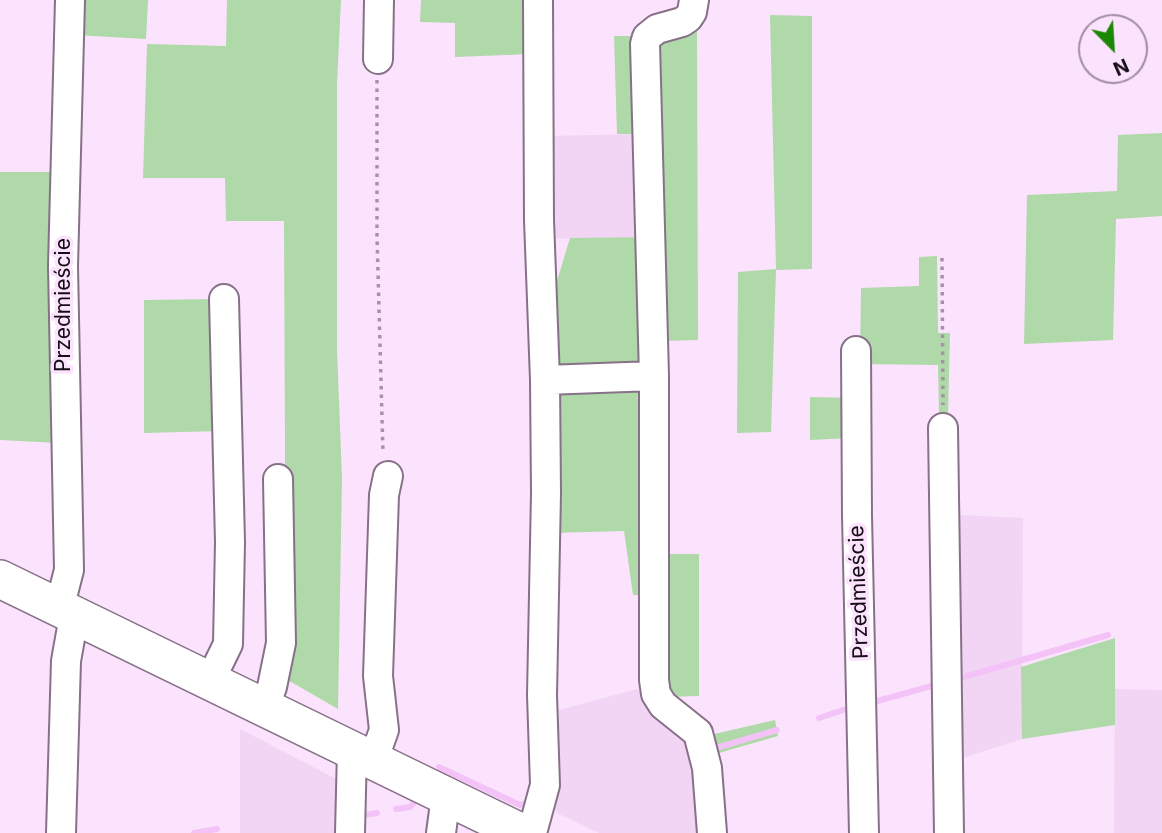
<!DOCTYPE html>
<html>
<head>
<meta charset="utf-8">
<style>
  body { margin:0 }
  #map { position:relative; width:1162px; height:833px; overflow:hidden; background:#fce3fd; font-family:Inter,sans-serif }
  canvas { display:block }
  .north { position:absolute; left:1078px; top:14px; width:70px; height:70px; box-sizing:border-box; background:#fce3fd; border:2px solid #a08da1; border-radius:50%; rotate:156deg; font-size:19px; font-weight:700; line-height:28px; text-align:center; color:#150d16 }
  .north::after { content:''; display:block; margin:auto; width:24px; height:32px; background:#1a8802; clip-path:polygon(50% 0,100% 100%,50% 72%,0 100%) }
</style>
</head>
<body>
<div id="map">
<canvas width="1162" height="833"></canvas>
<div class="north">N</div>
</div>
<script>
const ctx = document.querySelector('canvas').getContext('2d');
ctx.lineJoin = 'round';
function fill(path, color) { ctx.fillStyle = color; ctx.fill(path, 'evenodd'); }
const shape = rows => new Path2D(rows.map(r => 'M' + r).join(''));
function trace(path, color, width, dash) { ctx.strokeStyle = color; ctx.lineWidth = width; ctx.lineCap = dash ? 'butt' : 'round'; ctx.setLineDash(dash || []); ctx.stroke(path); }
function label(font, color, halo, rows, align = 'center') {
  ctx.font = font + ' Inter,sans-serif'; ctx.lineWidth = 7; ctx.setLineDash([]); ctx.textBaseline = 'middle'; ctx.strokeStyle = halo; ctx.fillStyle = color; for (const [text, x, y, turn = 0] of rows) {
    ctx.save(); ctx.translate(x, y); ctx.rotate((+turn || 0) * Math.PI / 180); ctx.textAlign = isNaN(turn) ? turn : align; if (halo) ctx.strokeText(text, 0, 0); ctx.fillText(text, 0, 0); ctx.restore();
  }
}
fill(shape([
  [645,134,647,237,546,239,544,136],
  [939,514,1023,518,1022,739,944,764],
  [637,689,665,717,689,735,704,833,599,833,557,813,551,799,552,712],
  [1115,689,1162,690,1162,833,1114,833],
  [240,729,348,785,346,833,240,833]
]), '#f2d5f4');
fill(shape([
  [76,0,148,0,146,39,75,35],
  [227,0,341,0,337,84,337,350,342,478,338,709,286,679,284,221,226,221,225,178,143,178,147,44,226,46],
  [421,0,532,0,532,54,455,57,455,23,420,22],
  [770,15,812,16,812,269,776,270,771,432,737,433,738,272,776,269],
  [697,29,698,340,660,341,653,40,665,32],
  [614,36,640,36,645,134,617,134],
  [1162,133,1162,216,1116,219,1113,340,1024,344,1027,195,1117,191,1118,135],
  [0,172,58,172,59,443,0,440],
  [647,237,647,357,637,368,559,370,547,314,570,238],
  [937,256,938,333,950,333,948,417,939,416,938,365,860,364,861,288,919,286,919,257],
  [219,299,222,431,144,433,144,300],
  [559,389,641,389,648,595,633,595,624,531,551,533],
  [810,397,852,398,852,438,810,440],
  [662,554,699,554,699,696,665,697],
  [1115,638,1115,725,1022,739,1021,667],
  [775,720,778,736,712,755,710,735]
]), '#afd9a8');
trace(shape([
  [960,678,1108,635],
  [870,703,939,684],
  [819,718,852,707],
  [709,750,777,730],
  [439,767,520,805,531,801],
  [396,809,410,807,415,801],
  [358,816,377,813],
  [194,833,217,829]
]), '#f3c2f7', 6);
const minor = shape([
  [694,0,692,12,688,18,682,22,657,29,647,37,645,44,654,376,654,680,656,694,663,705,698,733,707,768,712,833],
  [378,59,379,0],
  [856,351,857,515,864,833],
  [545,380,654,376],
  [943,428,949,833],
  [59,609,69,570,63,266,70,0],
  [210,681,228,644,230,542,224,299],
  [264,708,272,687,281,643,278,479],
  [373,761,384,730,378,676,384,495,388,476],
  [61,833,66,661,74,616],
  [350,833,352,750],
  [441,833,446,796],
  [532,833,545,785,542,695,546,493,545,380,539,220,538,0]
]);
const major = shape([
  [0,579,522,833]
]);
trace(minor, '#877188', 32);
trace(major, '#877188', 40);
trace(shape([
  [377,80,377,236,383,453],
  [942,258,943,405]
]), '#a592a6', 3.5, [3.5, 5]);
trace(minor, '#fff', 28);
trace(major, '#fff', 37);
label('21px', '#150d16', '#fce3fd', [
  ["Przedmieście",64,305,-90],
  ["Przedmieście",859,592,-92]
]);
</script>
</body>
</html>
